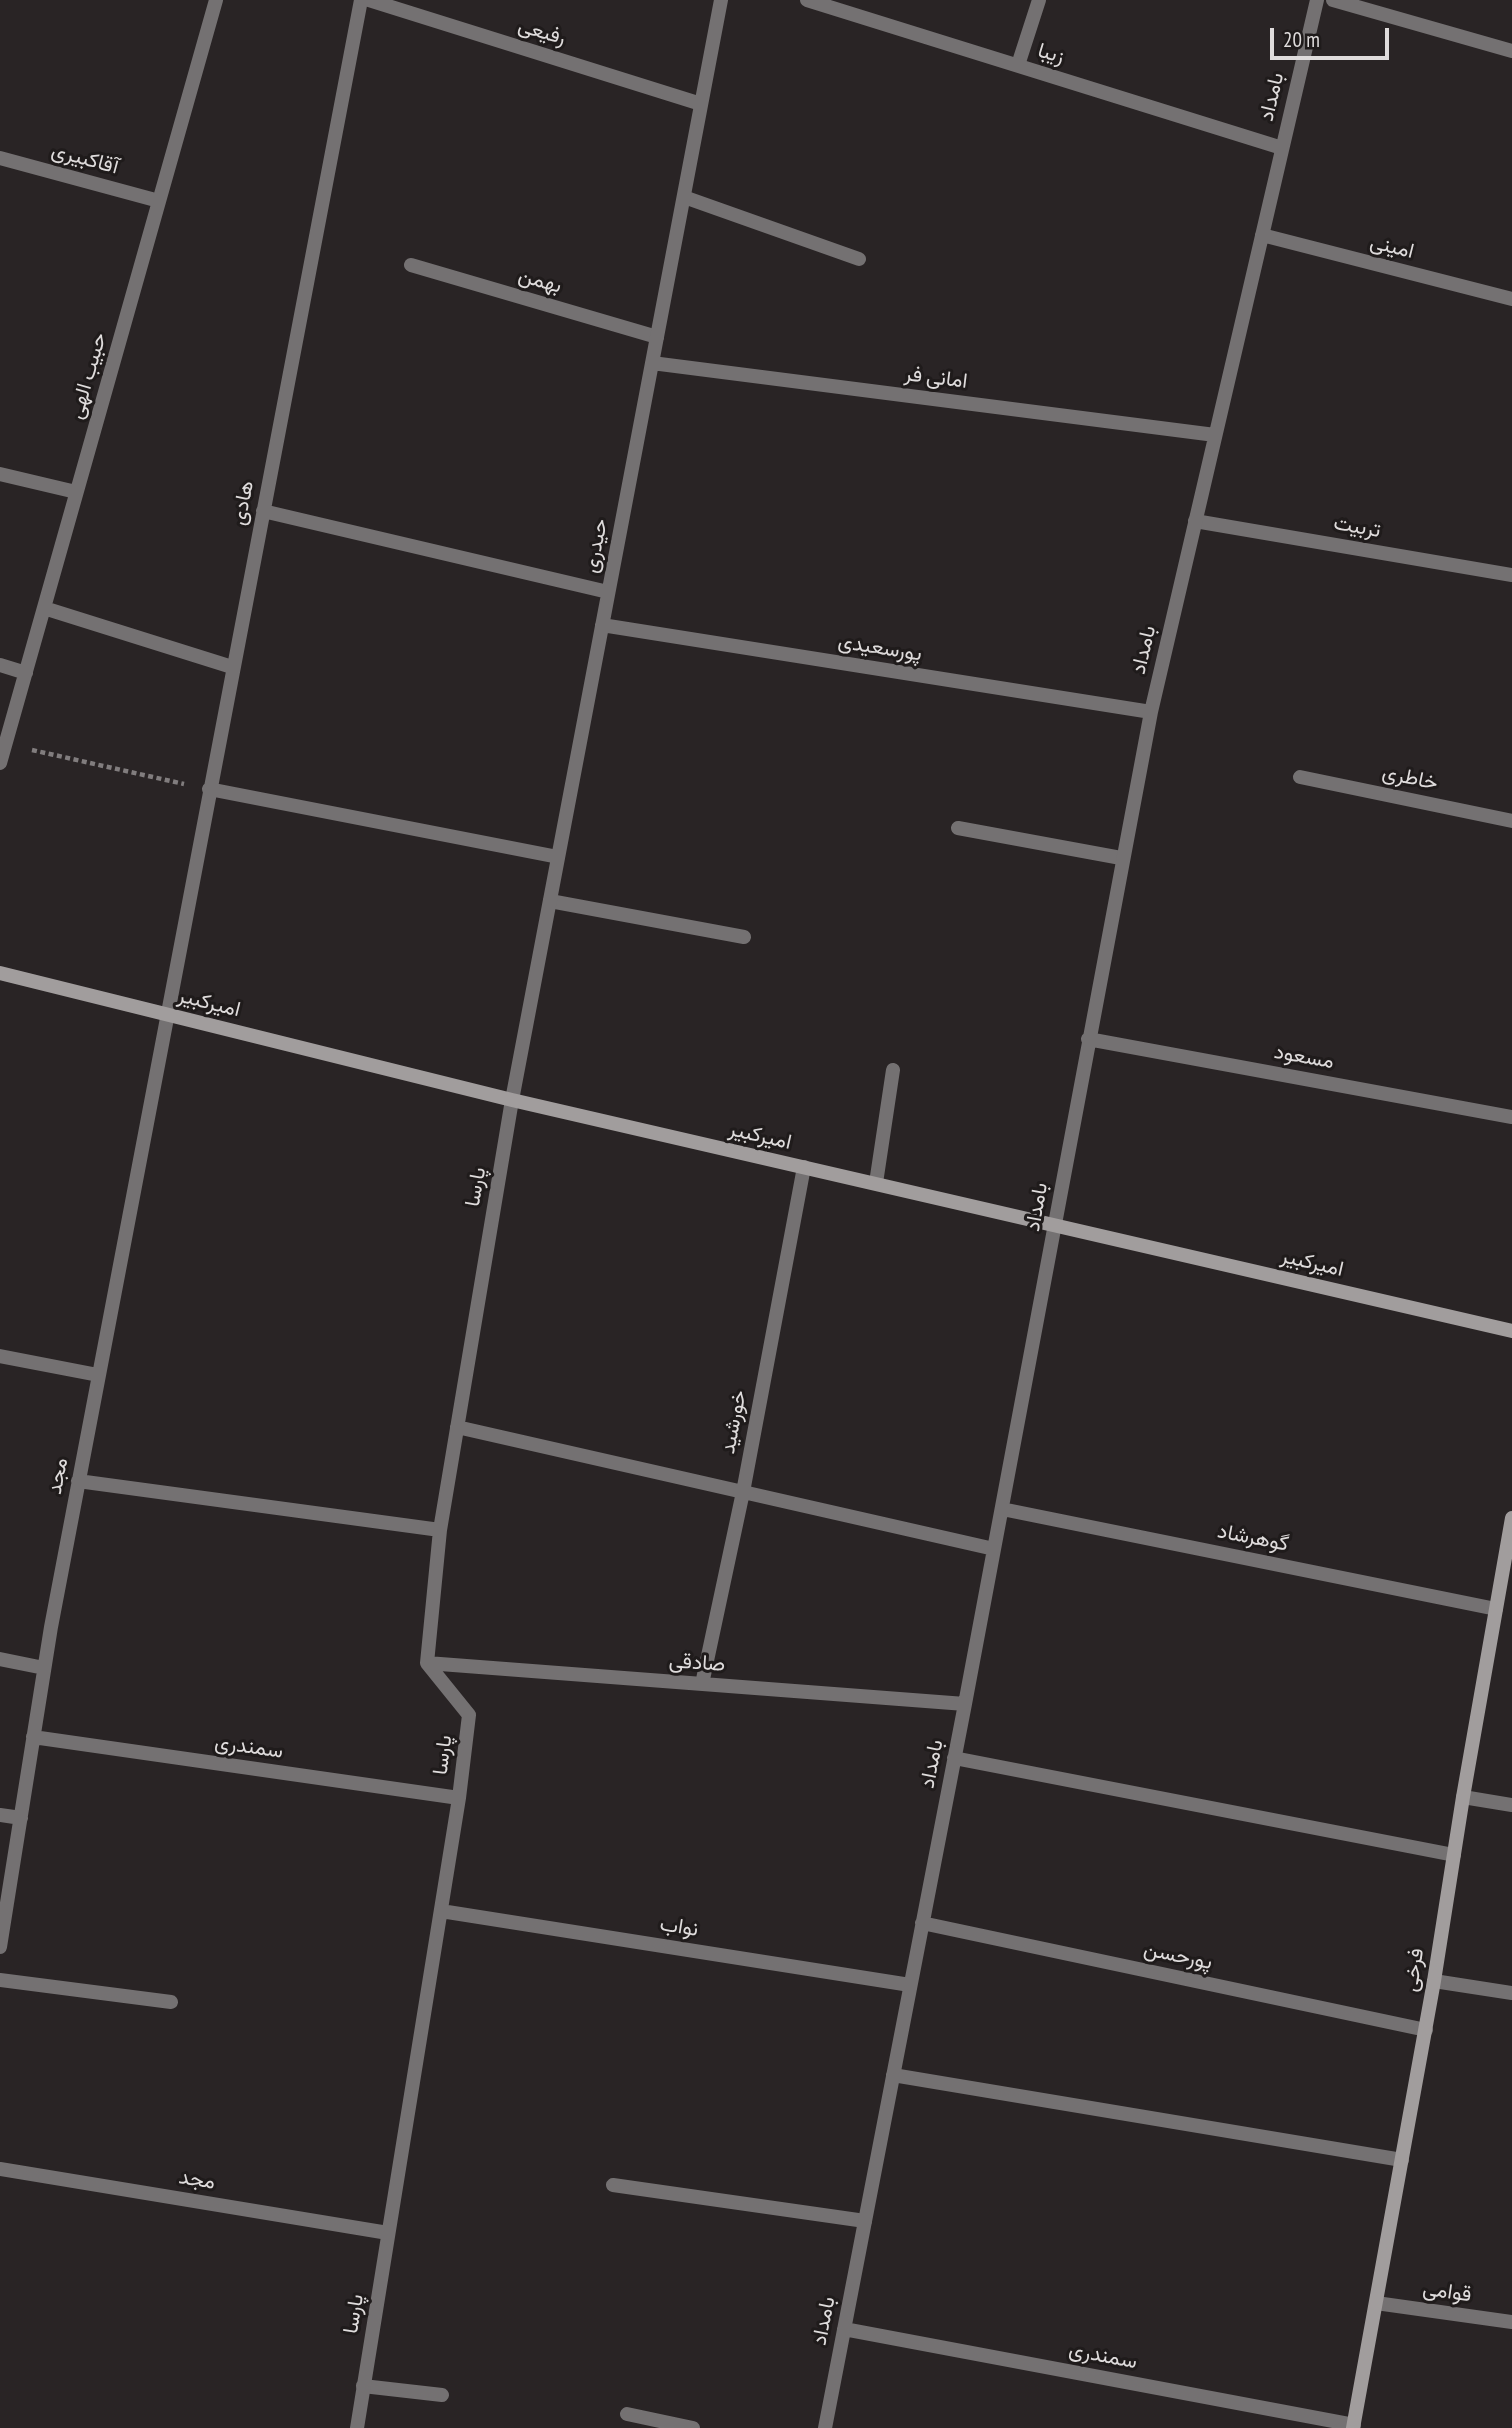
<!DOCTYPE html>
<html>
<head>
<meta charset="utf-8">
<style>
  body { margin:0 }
  #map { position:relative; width:1512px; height:2428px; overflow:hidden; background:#292425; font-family:"PT Sans Narrow",sans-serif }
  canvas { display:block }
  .scale { position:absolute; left:1270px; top:28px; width:119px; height:32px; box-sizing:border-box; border:4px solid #dfdcdc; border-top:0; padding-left:9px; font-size:21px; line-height:24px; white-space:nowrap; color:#dfdcdc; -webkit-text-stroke:5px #1f1b1b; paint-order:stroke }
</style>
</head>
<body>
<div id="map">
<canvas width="1512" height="2428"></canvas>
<div class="scale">20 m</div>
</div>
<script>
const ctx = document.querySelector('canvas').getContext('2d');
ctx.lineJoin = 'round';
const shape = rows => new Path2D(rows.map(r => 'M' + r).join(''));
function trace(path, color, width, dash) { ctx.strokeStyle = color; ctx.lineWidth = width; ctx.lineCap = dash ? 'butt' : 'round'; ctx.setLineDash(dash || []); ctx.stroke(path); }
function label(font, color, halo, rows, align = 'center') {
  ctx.font = font + ' "PT Sans Narrow",Vazirmatn,sans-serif'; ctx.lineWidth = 6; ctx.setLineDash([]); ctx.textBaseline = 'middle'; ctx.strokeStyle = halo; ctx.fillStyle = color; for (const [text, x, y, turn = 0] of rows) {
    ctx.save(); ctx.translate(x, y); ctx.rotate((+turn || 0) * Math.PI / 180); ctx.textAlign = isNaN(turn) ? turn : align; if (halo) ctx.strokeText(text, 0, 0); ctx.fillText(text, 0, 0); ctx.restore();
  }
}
trace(shape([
  [32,750,184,784]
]), '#817d7e', 4.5, [5, 3.5]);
trace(shape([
  [1018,65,1039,0],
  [684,197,859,259],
  [411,265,657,337],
  [1195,521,1512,575],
  [1300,777,1512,821],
  [958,828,1121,858],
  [550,901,744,937],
  [876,1183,893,1070],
  [0,1980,171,2002],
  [613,2185,865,2221],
  [363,2386,442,2395],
  [627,2414,693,2428]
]), '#747172', 14);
trace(shape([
  [369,0,701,104],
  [807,0,1282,148],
  [1333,0,1512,51],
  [0,158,159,201],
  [1262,235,1512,299],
  [652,363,1215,435],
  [0,474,76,492],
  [263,511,608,592],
  [44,608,232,667],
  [602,625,1151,712],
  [0,665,26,673],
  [0,763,216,0],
  [209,789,558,857],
  [1088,1039,1512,1117],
  [0,1356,98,1375],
  [457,1427,994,1549],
  [78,1481,440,1530],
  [1002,1509,1496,1609],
  [0,1659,44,1668],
  [427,1663,965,1704],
  [702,1684,743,1492,804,1167],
  [33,1737,459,1798],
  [954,1758,1454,1855],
  [1463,1797,1512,1805],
  [0,1815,21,1818],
  [441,1911,910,1985],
  [922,1923,1426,2030],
  [0,1947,51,1627,361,0],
  [1434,1981,1512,1993],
  [893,2075,1402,2160],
  [0,2169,388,2233],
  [1376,2303,1512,2322],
  [844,2329,1354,2425],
  [357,2428,459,1798,469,1715,427,1663,440,1530,512,1100,721,0],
  [825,2428,965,1704,1151,712,1317,0]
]), '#747172', 14);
trace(shape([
  [0,973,512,1100,1512,1331],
  [1353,2428,1434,1981,1463,1797,1512,1518]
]), '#a19d9d', 14);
label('21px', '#dfdcdc', '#1f1b1b', [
  ["رفیعی",542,32,17],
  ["زیبا",1051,54,17],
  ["بامداد",1272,97,-77],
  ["آقاکبیری",85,159,15],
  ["امینی",1392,247,14],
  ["بهمن",540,281,16],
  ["حبیب الهی",88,376,-74],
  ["امانی فر",936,378,7],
  ["هادی",243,503,-79],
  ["تربیت",1357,527,10],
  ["حیدری",596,546,-79],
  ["پورسعیدی",880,648,9],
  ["بامداد",1144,650,-77],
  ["خاطری",1410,778,12],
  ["امیرکبیر",209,1003,14],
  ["مسعود",1304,1057,10],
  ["امیرکبیر",760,1136,13],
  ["پارسا",476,1187,-80],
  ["بامداد",1037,1207,-80],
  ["امیرکبیر",1312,1263,13],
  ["خورشید",734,1422,-79],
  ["مجد",58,1476,-79],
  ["گوهرشاد",1253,1538,11],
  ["صادقی",697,1663,4],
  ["سمندری",249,1747,8],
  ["پارسا",443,1755,-83],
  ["بامداد",932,1764,-79],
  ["نواب",679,1927,9],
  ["پورحسن",1178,1956,12],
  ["فرخی",1414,1970,-81],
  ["مجد",197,2180,9],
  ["قوامی",1447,2292,8],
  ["پارسا",354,2314,-81],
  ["بامداد",824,2321,-79],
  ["سمندری",1103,2356,11]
]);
</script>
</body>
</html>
